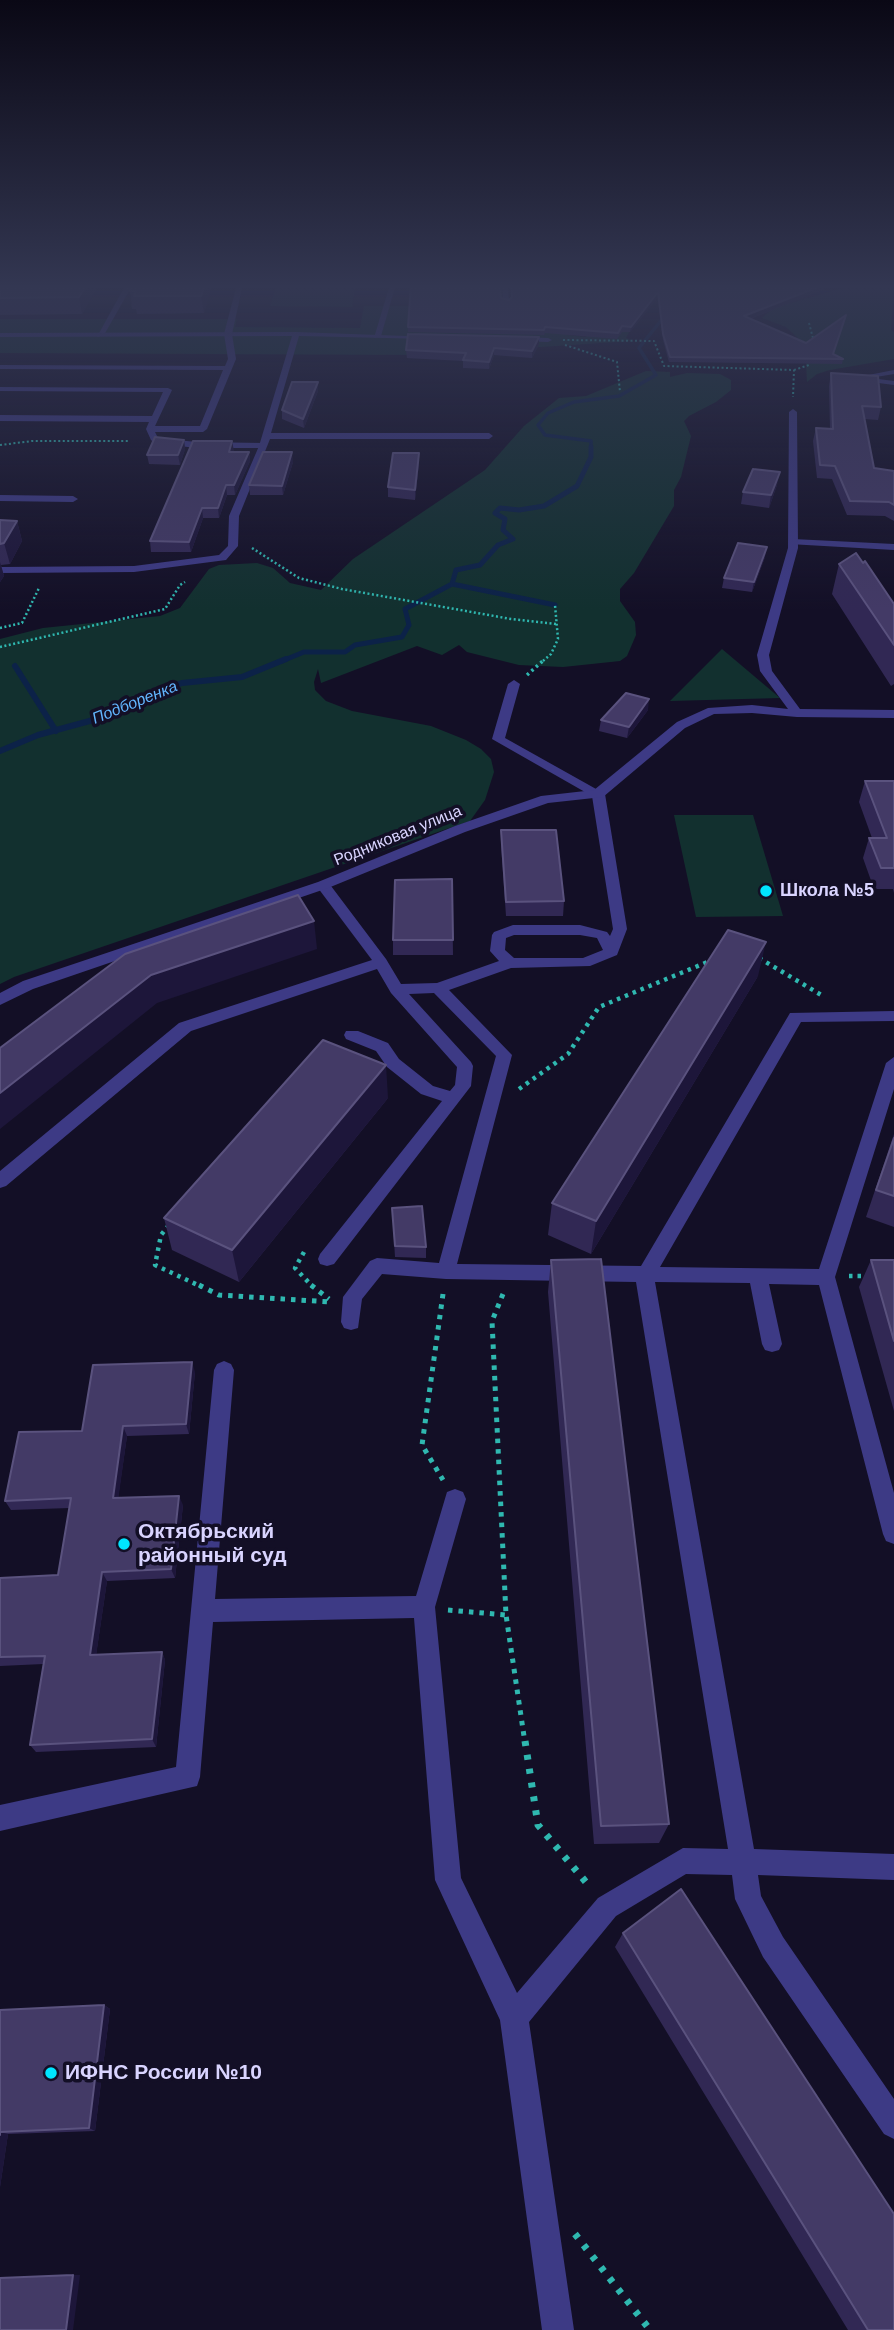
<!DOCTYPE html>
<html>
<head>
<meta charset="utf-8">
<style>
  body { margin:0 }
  canvas { display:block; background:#130f26 }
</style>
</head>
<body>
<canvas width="894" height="2330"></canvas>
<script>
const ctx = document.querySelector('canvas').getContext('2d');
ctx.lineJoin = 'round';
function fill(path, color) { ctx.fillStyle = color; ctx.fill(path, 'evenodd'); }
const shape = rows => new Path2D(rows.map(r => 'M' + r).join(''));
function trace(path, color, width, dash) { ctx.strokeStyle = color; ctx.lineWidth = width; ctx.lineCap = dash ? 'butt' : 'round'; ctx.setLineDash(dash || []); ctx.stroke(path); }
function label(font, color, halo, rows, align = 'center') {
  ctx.font = font + ' Arial,sans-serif'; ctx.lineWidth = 7; ctx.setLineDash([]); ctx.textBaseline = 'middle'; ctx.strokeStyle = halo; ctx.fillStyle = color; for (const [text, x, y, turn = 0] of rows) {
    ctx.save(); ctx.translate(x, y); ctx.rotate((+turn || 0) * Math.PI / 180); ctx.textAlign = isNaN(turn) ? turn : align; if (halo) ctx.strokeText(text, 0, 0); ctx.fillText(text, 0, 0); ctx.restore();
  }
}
fill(shape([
  [277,284,356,284,352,307,270,306],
  [857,284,894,284,891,330,894,332,894,359,830,370,817,374,807,382,805,345,786,327,762,318,773,308],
  [364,306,588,306,567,335,586,337,593,330,605,330,629,332,626,338,632,341,420,355,0,353,0,319,237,319,235,327,360,328],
  [646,371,670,372,670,377,687,373,720,374,731,380,731,390,716,402,689,416,684,421,691,436,681,477,674,490,674,506,634,573,620,589,620,601,635,622,636,635,627,656,620,661,563,667,519,665,467,652,459,645,442,655,417,646,321,683,318,669,314,682,315,690,326,701,352,711,431,726,466,740,481,749,491,759,494,772,485,800,470,821,14,977,0,984,0,639,43,628,160,616,180,608,209,569,219,565,257,563,273,568,290,583,321,590,353,559,485,470,524,426,559,398,586,396],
  [722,649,780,698,670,701],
  [753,815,783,916,696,917,674,815]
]), '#12302f');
trace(shape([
  [591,449,591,441,545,435,538,425,548,413,574,402,619,396,656,375,639,348,667,313]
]), '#0c2248', 3.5);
trace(shape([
  [452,584,555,605],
  [282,661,304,652,345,652,355,645,402,637,409,625,405,609,452,584,456,570,480,565,498,545,513,539,503,530,505,519,495,513,500,508,519,510,544,506,577,486,591,457,591,447]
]), '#0c2248', 5);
trace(shape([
  [15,666,56,731],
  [0,751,38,735,108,716,148,695,182,683,242,677,286,659]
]), '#0c2248', 6);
trace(shape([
  [809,323,814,342],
  [563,340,654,341,664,366,794,370,793,397],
  [565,345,617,362,620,392],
  [794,370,809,365,810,361],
  [0,445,32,441,129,441]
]), '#2fb8b0', 2, [2, 2.5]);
trace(shape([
  [252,548,299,578,342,589,511,619,557,624],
  [0,628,22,623,39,588],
  [0,647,165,609,180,585,185,582],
  [543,661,551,654,558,639,555,605]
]), '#2fb8b0', 2.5, [2, 2.5]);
trace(shape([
  [527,675,545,659]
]), '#2fb8b0', 3.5, [2.5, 3.5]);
trace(shape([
  [759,958,823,996],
  [519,1089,568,1054,599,1007,710,961],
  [169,1225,161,1235,155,1265,202,1287],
  [304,1252,295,1268,313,1287],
  [849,1276,869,1276]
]), '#2fb8b0', 4.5, [3.5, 5]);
trace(shape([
  [199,1285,219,1295,331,1302],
  [311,1285,329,1299],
  [443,1294,422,1445,443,1480],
  [503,1294,492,1321,506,1615,525,1743],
  [448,1610,506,1615]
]), '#2fb8b0', 5, [4.5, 6]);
trace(shape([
  [525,1741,538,1825,590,1887],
  [575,2234,650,2330]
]), '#2fb8b0', 7, [5, 9]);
fill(shape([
  [126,284,133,284,104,335,97,337,126,284],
  [237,284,243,284,232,334,236,359,207,429,203,432,155,432,158,438,196,442,263,443,266,444,266,448,196,448,155,443,151,440,146,429,149,422,0,421,0,415,152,416,163,392,0,391,0,387,168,388,172,390,155,426,200,426,223,370,0,369,0,365,225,366,228,359,224,334,237,284],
  [390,284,396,284,381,336,374,338,390,284],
  [502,284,508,284,509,302,503,301,502,284],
  [894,370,894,374,870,378,894,381,894,385,848,379,894,370],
  [0,495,73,496,78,499,73,502,0,501,0,495],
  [793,539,894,544,894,550,789,544,789,540,793,539],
  [514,680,520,684,505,738,605,794,627,929,617,955,590,966,511,968,449,990,512,1055,457,1264,641,1266,790,1013,894,1011,894,1021,801,1022,660,1267,819,1269,886,1063,894,1057,894,1089,835,1277,894,1493,894,1544,886,1541,883,1534,819,1285,769,1284,782,1344,779,1350,772,1352,765,1350,762,1344,750,1283,655,1282,754,1849,894,1854,894,1880,758,1875,761,1896,783,1937,894,2099,894,2139,884,2134,763,1957,735,1899,732,1875,686,1874,616,1916,529,2022,574,2330,542,2330,500,2020,435,1880,414,1618,213,1622,200,1777,197,1786,0,1831,0,1805,176,1767,214,1370,217,1364,224,1361,231,1364,234,1370,215,1599,416,1596,447,1492,455,1489,463,1492,466,1499,435,1607,461,1878,517,1993,598,1898,683,1848,728,1849,636,1282,446,1279,382,1274,362,1299,358,1328,351,1330,344,1328,341,1322,343,1297,370,1261,377,1258,439,1263,496,1056,434,993,409,994,471,1062,473,1066,471,1086,334,1264,327,1266,320,1264,318,1259,320,1254,442,1101,421,1094,387,1067,376,1051,346,1039,344,1035,346,1031,358,1031,388,1043,399,1059,433,1086,450,1091,455,1085,457,1067,391,993,377,969,191,1031,6,1186,0,1188,0,1171,179,1023,372,960,318,888,318,882,328,882,386,959,401,984,437,983,499,961,490,951,492,935,494,932,513,925,580,925,607,932,610,936,613,929,592,796,492,739,508,684,514,680],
  [514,935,580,935,597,938,603,950,583,958,514,958,505,950,506,938,514,935]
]), '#3d3a85');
fill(shape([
  [296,332,434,337,430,339,299,336,271,433,489,433,493,436,489,439,270,439,239,516,238,546,226,560,134,572,0,573,0,567,134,566,219,555,228,546,229,516,259,446,292,336,0,337,0,333,296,332],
  [515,337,548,338,552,340,548,342,518,341,515,337],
  [793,409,797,412,798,548,769,655,772,671,800,709,894,710,894,718,797,717,752,713,714,714,685,728,603,797,548,803,465,832,328,888,33,989,0,1005,0,993,23,981,318,882,455,826,541,796,594,790,677,722,708,708,752,705,788,709,760,671,757,655,788,548,789,412,793,409]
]), '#3d3a85');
fill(shape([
  [0,284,99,284,82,314,0,315],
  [212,284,204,313,137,314,136,309,132,309,130,291],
  [837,284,750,319,806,343,845,320,833,355,843,359,842,364,669,362,663,340,658,297,630,332,622,332,617,339,545,333,544,335,408,332,408,327,501,298,509,300],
  [539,344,532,358,494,355,489,369,463,368,463,361,407,358,406,350],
  [831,373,881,407,878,420,865,419,874,468,894,471,894,521,885,516,847,515,832,479,817,478,813,441,816,428,830,428,829,386],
  [318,382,318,391,304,428,282,419,282,410],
  [184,440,185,449,180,465,149,464,147,455],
  [234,451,233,452,249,452,250,461,235,495,227,495,219,518,203,518,191,552,151,552,150,541],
  [293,462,283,495,250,495,249,485],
  [419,463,415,500,388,497,388,487],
  [777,485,769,508,741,504,743,492],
  [0,520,17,521,22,541,10,564,1,565,4,576,0,582],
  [765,557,752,592,722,588,724,578],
  [839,564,889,597,894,604,894,684,891,686,832,594],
  [648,710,627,738,599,731,601,720],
  [865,781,894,781,894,893,893,889,874,889,863,858,869,838,872,838,859,802],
  [501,830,564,901,563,916,506,916,501,844],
  [452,879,453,955,393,955,393,940],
  [758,976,591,1254,548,1235,552,1203],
  [388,1098,239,1282,172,1250,164,1218],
  [894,1134,894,1227,866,1217],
  [392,1208,426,1247,426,1258,395,1257],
  [551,1260,669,1824,659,1843,594,1844,548,1292],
  [871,1260,894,1260,894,1411,859,1287],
  [195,1372,189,1434,127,1436,118,1498,183,1505,175,1578,107,1581,96,1655,162,1652,165,1660,156,1747,36,1752,30,1745,43,1664,0,1666,0,1578,58,1575,69,1508,11,1510,5,1501,82,1431],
  [623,1933,894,2330,848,2330,615,1947],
  [104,2005,110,2009,95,2131,8,2134,0,2187,0,2010]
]), '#312854');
fill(shape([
  [87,284,99,284,82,314,79,297],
  [205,284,212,284,204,313,201,296],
  [826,284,837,284,744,321,744,316],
  [658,292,658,297,630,332,631,327],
  [539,337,539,344,532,358,532,351],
  [494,348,494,355,489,369,489,362],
  [318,382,318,391,304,428,303,419],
  [184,440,185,449,180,465,178,455],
  [232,441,234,451,230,461,229,452],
  [249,452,250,461,235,495,234,485],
  [292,452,293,462,283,495,282,486],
  [419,453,419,463,415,500,415,490],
  [780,472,777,485,769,508,771,495],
  [226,485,227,495,219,518,218,508],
  [202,508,203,518,191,552,189,542],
  [17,521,22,541,10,564,4,543],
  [767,547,765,557,752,592,754,582],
  [0,562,4,576,0,582],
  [649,699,648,710,627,738,629,727],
  [314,921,317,949,157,1003,0,1129,0,1093,151,975],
  [766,942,758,976,591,1254,596,1221],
  [386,1065,388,1098,239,1282,232,1250],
  [192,1362,195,1372,189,1434,186,1424],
  [123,1426,127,1436,117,1508,113,1498],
  [179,1496,183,1505,175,1578,171,1569],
  [102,1572,107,1581,95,1663,90,1655],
  [162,1652,165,1660,156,1747,152,1739],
  [104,2005,110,2009,95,2131,89,2128],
  [0,2132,8,2134,0,2187],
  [73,2275,80,2275,73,2330,66,2330]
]), '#1d163a');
const building = shape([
  [4,284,87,284,79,297,0,298,0,289,4,284],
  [133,284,205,284,201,296,134,296,136,291,130,291,133,284],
  [411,284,500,284,501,298,509,300,512,297,511,284,826,284,744,316,806,343,846,315,833,354,843,359,670,357,663,334,658,292,631,327,622,326,618,333,545,327,544,330,408,327,411,284],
  [408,334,539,337,532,351,494,348,489,362,463,360,466,353,406,350,408,334],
  [831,373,878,376,881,407,862,406,874,468,894,471,894,505,889,502,850,501,835,466,820,465,816,428,833,429,831,373],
  [292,382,318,382,303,419,282,410,292,382],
  [155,437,184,440,178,455,147,455,155,437],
  [193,441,232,441,229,452,249,452,234,485,226,485,218,508,202,508,189,542,150,541,193,441],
  [263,452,292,452,282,486,249,485,263,452],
  [393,453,419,453,415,490,388,487,393,453],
  [753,469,780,472,771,495,743,492,753,469],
  [0,520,17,521,4,543,0,544,0,520],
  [738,543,767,547,754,582,724,578,738,543],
  [856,553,863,563,865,561,894,604,894,645,839,564,856,553],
  [626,693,649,699,629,727,601,720,626,693],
  [865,781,894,781,894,868,881,868,869,838,887,838,865,781],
  [501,830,556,830,564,901,506,902,501,830],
  [452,879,453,940,393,940,395,880,452,879],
  [298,895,314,921,151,975,0,1093,0,1048,125,954,298,895],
  [728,930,766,942,596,1221,552,1203,728,930],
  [323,1040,386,1065,232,1250,164,1218,323,1040],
  [894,1138,894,1196,876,1190,894,1138],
  [422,1206,426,1247,395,1246,392,1208,422,1206],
  [601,1259,669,1824,601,1826,551,1260,601,1259],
  [871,1260,894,1260,894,1341,871,1260],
  [192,1362,186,1424,123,1426,113,1498,179,1496,171,1569,102,1572,90,1655,162,1652,152,1739,30,1745,45,1656,0,1657,0,1578,58,1575,71,1498,5,1501,19,1432,82,1431,93,1365,192,1362],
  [681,1889,894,2214,894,2330,868,2330,623,1933,681,1889],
  [104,2005,89,2128,0,2132,0,2135,0,2010,104,2005],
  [73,2275,66,2330,0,2330,0,2278,73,2275]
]);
fill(building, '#433a66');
trace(building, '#5a527e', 2);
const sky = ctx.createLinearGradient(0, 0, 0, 610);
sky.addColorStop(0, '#0a0815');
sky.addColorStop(0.47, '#333752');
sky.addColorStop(1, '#33375200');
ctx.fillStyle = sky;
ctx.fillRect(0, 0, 894, 610);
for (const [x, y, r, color] of [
  [766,891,7,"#00e5ff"],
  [124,1544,7,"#00e5ff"],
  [51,2073,7,"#00e5ff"]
]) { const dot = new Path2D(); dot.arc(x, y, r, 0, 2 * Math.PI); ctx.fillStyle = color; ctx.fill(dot); trace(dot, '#130f26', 2.5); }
label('italic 16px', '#62b6ff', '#130f26', [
  ["Подборенка",135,703,-22]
]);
label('16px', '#d9d4ff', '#130f26', [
  ["Родниковая улица",398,836,-22]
]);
label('bold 18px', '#d9d4ff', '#130f26', [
  ["Школа №5",780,891]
], 'left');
label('bold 21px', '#d9d4ff', '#130f26', [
  ["Октябрьский",138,1532],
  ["районный суд",138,1556],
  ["ИФНС России №10",65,2073]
], 'left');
</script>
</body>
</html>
